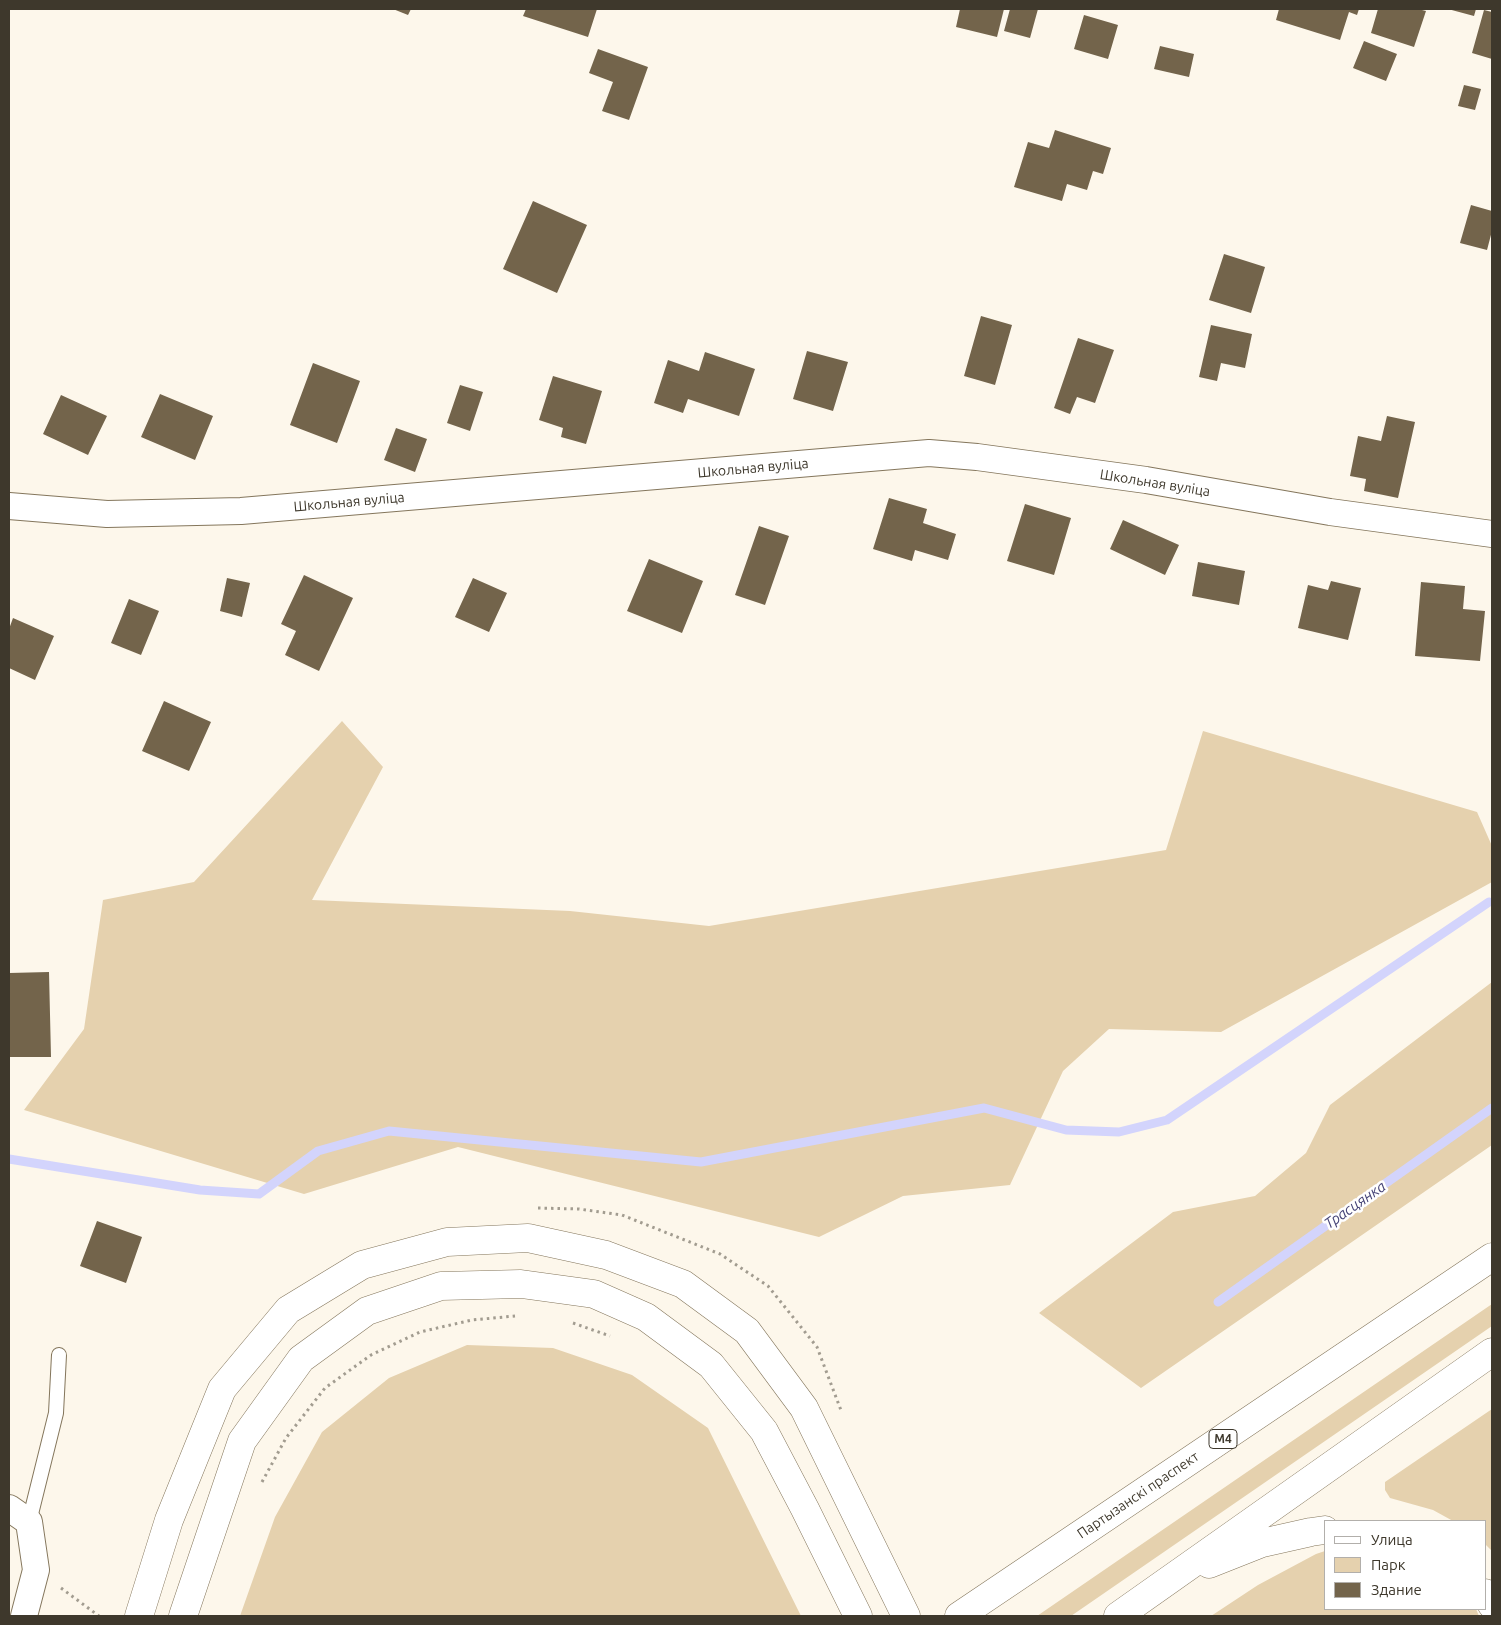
<!DOCTYPE html>
<html>
<head>
<meta charset="utf-8">
<style>
  body { margin:0 }
  #map { position:relative; width:1501px; height:1625px; overflow:hidden; background:#fdf7eb; font-family:Ubuntu,sans-serif }
  canvas { display:block }
  .frame { position:absolute; inset:0; border:10px solid #3e382c; pointer-events:none }
  .legend { position:absolute; left:1324px; top:1520px; width:162px; height:90px; box-sizing:border-box; background:#fff; border:1px solid #b2afab; margin:0; padding:6px 9px; list-style:none; font-size:15px; color:#3e382c }
  .legend li { display:flex; align-items:center; gap:10px; height:25px }
  .legend b { width:25px; border:1px solid #b2afab }
</style>
</head>
<body>
<div id="map">
<canvas width="1501" height="1625"></canvas>
<div class="frame"></div>
<ul class="legend">
<li><b style="height:6px;background:#fff"></b>Улица</li>
<li><b style="height:14px;background:#e5d1ae"></b>Парк</li>
<li><b style="height:14px;background:#73644b"></b>Здание</li>
</ul>
</div>
<script>
const ctx = document.querySelector('canvas').getContext('2d');
ctx.lineJoin = 'round';
function fill(path, color) { ctx.fillStyle = color; ctx.fill(path, 'evenodd'); }
const shape = rows => new Path2D(rows.map(r => 'M' + r).join(''));
function trace(path, color, width, dash) { ctx.strokeStyle = color; ctx.lineWidth = width; ctx.lineCap = dash ? 'butt' : 'round'; ctx.setLineDash(dash || []); ctx.stroke(path); }
function label(font, color, halo, rows, align = 'center') {
  ctx.font = font + ' Ubuntu,sans-serif'; ctx.lineWidth = 5; ctx.setLineDash([]); ctx.textBaseline = 'middle'; ctx.strokeStyle = halo; ctx.fillStyle = color; for (const [text, x, y, turn = 0] of rows) {
    ctx.save(); ctx.translate(x, y); ctx.rotate((+turn || 0) * Math.PI / 180); ctx.textAlign = isNaN(turn) ? turn : align; if (halo) ctx.strokeText(text, 0, 0); ctx.fillText(text, 0, 0); ctx.restore();
  }
}
fill(shape([
  [342,721,383,767,312,900,570,911,709,926,1166,850,1203,731,1477,812,1492,846,1492,882,1221,1032,1109,1029,1063,1071,1010,1185,903,1196,819,1237,458,1147,304,1194,24,1110,84,1029,103,900,194,882],
  [1492,982,1492,1145,1141,1388,1039,1313,1173,1212,1255,1196,1306,1153,1330,1105],
  [1492,1304,1492,1326,1071,1616,1037,1616],
  [467,1345,553,1348,632,1375,708,1428,801,1616,240,1616,275,1517,322,1432,389,1378],
  [1492,1409,1492,1551,1485,1544,1485,1521,1453,1521,1433,1510,1390,1498,1385,1490,1385,1482],
  [1325,1551,1325,1609,1476,1609,1479,1616,1211,1616,1258,1585,1316,1554]
]), '#e5d1ae');
trace(shape([
  [9,1159,200,1190,259,1194,318,1151,389,1131,701,1162,984,1108,1066,1130,1119,1132,1167,1120,1489,902],
  [1218,1302,1492,1108]
]), '#d3d4fc', 9);
fill(shape([
  [393,9,411,9,408,15],
  [526,9,597,9,588,37,523,16],
  [960,9,1004,9,997,37,956,27],
  [1010,9,1038,9,1030,38,1004,31],
  [1279,9,1359,9,1357,15,1349,12,1340,40,1276,20],
  [1378,9,1418,9,1426,11,1414,47,1371,33],
  [1448,9,1476,9,1474,16],
  [1484,10,1492,12,1492,59,1472,53],
  [1084,15,1118,25,1108,59,1074,49],
  [1364,41,1397,54,1386,81,1353,68],
  [1160,46,1194,54,1189,77,1154,69],
  [598,49,648,67,629,120,602,111,613,82,589,73],
  [1464,85,1481,89,1475,110,1458,106],
  [1055,130,1111,148,1103,174,1093,171,1087,190,1067,184,1062,201,1014,187,1028,142,1049,148],
  [533,201,587,225,557,293,503,269],
  [1471,205,1492,211,1492,231,1487,250,1460,243],
  [1224,254,1265,267,1251,313,1209,300],
  [981,316,1012,325,995,385,964,376],
  [1211,325,1252,334,1245,368,1221,363,1217,381,1199,377],
  [1078,338,1114,350,1095,403,1077,397,1070,414,1054,408],
  [807,351,848,362,833,411,793,399],
  [705,352,755,369,739,416,688,399,683,413,654,403,668,360,699,371],
  [313,363,360,381,337,443,290,425],
  [553,376,602,391,586,444,561,437,563,428,539,420],
  [460,385,483,392,470,431,447,423],
  [160,394,213,416,195,460,141,437],
  [61,395,107,416,88,455,43,434],
  [1387,416,1415,422,1398,498,1364,491,1366,479,1350,476,1358,436,1381,441],
  [396,428,427,439,415,472,384,460],
  [889,498,927,509,923,523,956,534,948,560,915,550,912,561,873,549],
  [1025,504,1071,518,1054,575,1007,561],
  [1123,520,1179,545,1165,575,1110,549],
  [759,526,789,536,765,605,735,595],
  [649,559,703,581,682,633,627,611],
  [1198,562,1245,571,1239,605,1192,596],
  [304,575,353,598,319,671,285,655,296,631,281,624],
  [227,578,250,583,242,617,220,611],
  [473,578,507,593,489,632,455,617],
  [1331,581,1361,588,1348,640,1298,628,1308,585,1328,590],
  [1421,582,1465,586,1463,609,1485,611,1480,661,1415,656],
  [129,599,159,611,141,655,111,643],
  [13,618,54,636,35,680,9,668,9,629],
  [164,701,211,722,189,771,142,751],
  [49,972,51,1057,9,1057,9,973],
  [97,1221,142,1237,126,1283,80,1266]
]), '#73644b');
const service = shape([
  [29,1522,56,1413,59,1355]
]);
const minor = shape([
  [9,506,107,514,241,511,929,453,977,457,1146,480,1330,512,1492,534],
  [9,1508,29,1522,36,1570,24,1616]
]);
const trunk = shape([
  [1209,1564,1262,1543,1311,1532,1325,1530],
  [1485,1593,1492,1605],
  [139,1616,169,1520,222,1389,288,1310,362,1265,447,1242,528,1238,606,1255,683,1284,747,1331,804,1408,906,1616],
  [183,1616,242,1441,301,1359,367,1311,441,1286,521,1284,594,1294,646,1317,711,1365,764,1431,805,1509,858,1616],
  [959,1616,1492,1257],
  [1118,1616,1492,1352]
]);
trace(service, '#84765c', 16);
trace(minor, '#84765c', 28);
trace(trunk, '#84765c', 29);
trace(shape([
  [538,1208,579,1209,622,1215,720,1254,768,1286,817,1347,842,1413],
  [573,1323,610,1336],
  [262,1482,286,1438,325,1388,371,1355,420,1332,472,1320,515,1316],
  [61,1588,99,1616]
]), '#a29c90', 3, [2.5, 4]);
trace(service, '#fff', 14);
trace(minor, '#fff', 26);
trace(trunk, '#fff', 28);
for (const [x, y, w] of [
  [1223,1439,28]
]) { const box = new Path2D(); box.roundRect(x - w / 2, y - 9.5, w, 19, 4); ctx.fillStyle = '#fff'; ctx.fill(box); trace(box, '#3e382c', 1); }
label('bold 12px', '#3e382c', null, [
  ["М4",1223,1439]
]);
label('14px', '#3e382c', '#fff', [
  ["Школьная вуліца",753,468,-5],
  ["Школьная вуліца",1155,483,9],
  ["Школьная вуліца",349,502,-5],
  ["Партызанскі праспект",1138,1495,-34]
]);
label('italic 15px', '#444275', '#fff', [
  ["Трасцянка",1355,1205,-35]
]);
</script>
</body>
</html>
